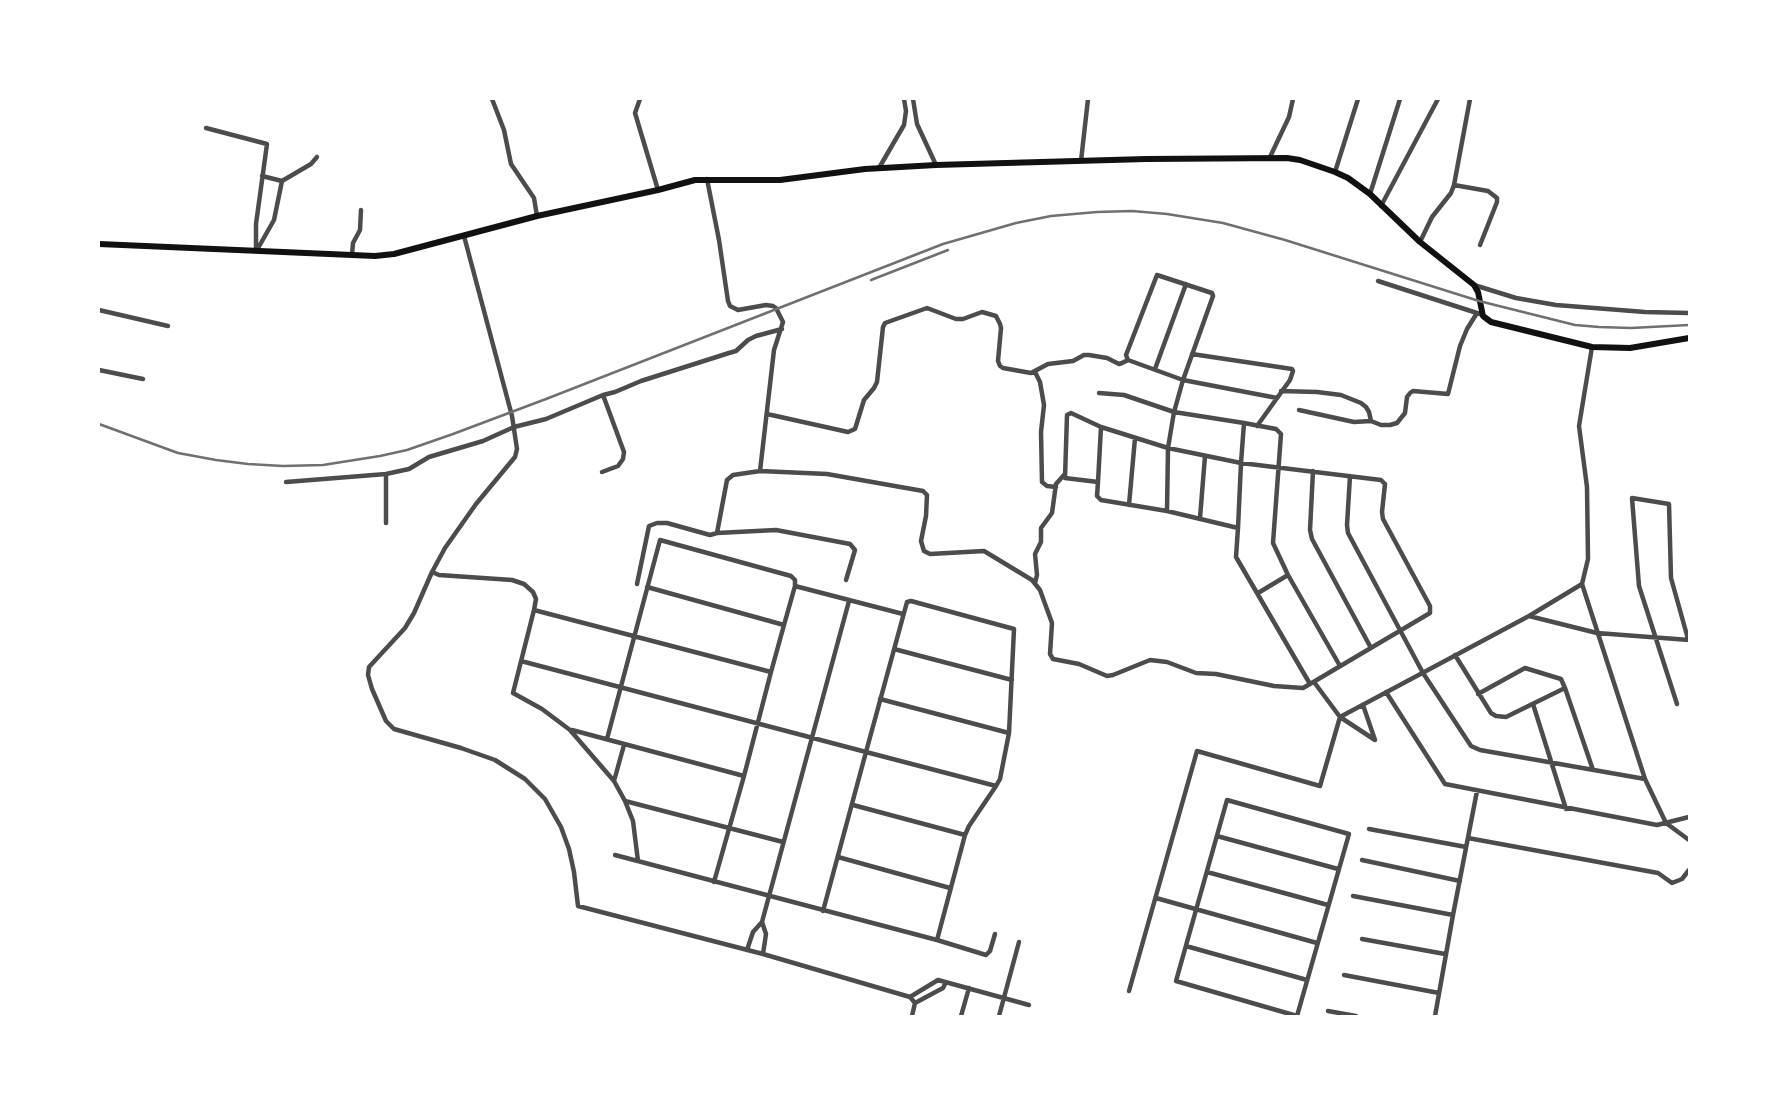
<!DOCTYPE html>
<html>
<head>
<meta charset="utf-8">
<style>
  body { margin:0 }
  #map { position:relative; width:1788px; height:1115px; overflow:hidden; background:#fff; font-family:"PT Serif",serif }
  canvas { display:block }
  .frame { position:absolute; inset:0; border:100px solid #fff; pointer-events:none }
</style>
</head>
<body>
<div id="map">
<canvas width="1788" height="1115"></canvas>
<div class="frame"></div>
</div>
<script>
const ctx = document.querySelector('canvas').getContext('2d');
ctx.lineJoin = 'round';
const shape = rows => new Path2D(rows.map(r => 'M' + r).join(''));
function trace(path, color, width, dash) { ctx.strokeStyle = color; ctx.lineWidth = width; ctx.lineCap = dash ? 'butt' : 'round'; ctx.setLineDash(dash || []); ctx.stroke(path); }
trace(shape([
  [492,99,504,130,511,164,534,198,537,216],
  [640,99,635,113,658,190],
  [913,99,917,124,936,165],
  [206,128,267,144,256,224,256,251],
  [1270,157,1289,117,1293,99],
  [1081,161,1088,99],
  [879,168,904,125,906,111,904,99],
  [1335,172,1358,99],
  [262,176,282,181],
  [707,179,719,240,728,301,730,306,738,310,766,305,773,306,776,308,783,322,774,350,760,471],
  [1454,185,1488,191,1497,198,1497,202,1480,245],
  [1370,194,1400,99],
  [1381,206,1438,99],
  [464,236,512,416,517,449,515,457,476,504,445,548,432,572,414,613,405,628,369,667,368,675,372,689,386,721,394,729,461,748,495,760,525,779,545,799,561,827,569,849,574,872,578,906,763,954,910,997,915,1003],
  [1420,242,1432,217,1451,193,1454,185,1470,99],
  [257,250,274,220,282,181,311,164,317,157],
  [352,255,353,243,360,230,361,210],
  [1378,281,1480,314],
  [1474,285,1516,298,1556,305,1645,312,1689,313],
  [99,310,168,326],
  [1592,347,1579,426,1587,487,1588,559,1582,584,1645,779,1666,823,1689,840],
  [1192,354,1292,369,1293,371,1290,380,1257,426],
  [1155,369,1186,284],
  [99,370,143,379],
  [1035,372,1040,382,1044,405,1041,432,1042,482,1047,486,1056,487],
  [1281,391,1317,392,1341,395,1361,403,1366,407,1369,412,1371,421],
  [1099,393,1124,395,1174,412,1244,423,1276,429,1281,434,1273,543,1288,575,1340,666],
  [1299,410,1354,422,1371,421,1381,425,1390,425,1397,423,1405,413,1407,397,1410,393,1413,391,1448,394,1460,346,1467,329,1477,313],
  [767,414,848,432,855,429,864,400,874,388,877,382,883,327,885,323,927,308,956,319,963,319,982,312,996,316,1000,324,1001,328,998,361,1000,366,1003,368,1031,373,1048,364,1073,361,1084,355,1089,355,1107,358,1119,364,1122,363,1128,360],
  [1313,471,1310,530,1312,539,1371,648],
  [602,472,618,466,623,459,624,452,603,395],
  [1350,476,1347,525,1348,533,1423,673,1471,746,1480,750,1645,779],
  [286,482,386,474],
  [1098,482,1101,427],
  [1129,505,1135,438],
  [1167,511,1168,448,1174,412,1183,380,1213,296,1212,293,1157,275,1126,355,1128,360,1183,380,1277,398],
  [1200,518,1205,456],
  [386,523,386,474,409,469,429,457,483,441,514,427,546,419,603,395,615,392,641,381,729,353,736,351,748,340,756,336,782,329],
  [1238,528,1167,511,1101,500,1097,496,1098,482,1065,478,1067,415,1071,413,1101,427,1168,448,1241,463,1381,480,1385,484,1382,512,1383,519,1430,606,1430,613,1310,684,1236,557,1238,528,1241,463,1244,423],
  [717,533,776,530,850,544,855,550,846,580],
  [432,572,439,575,512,580,524,584,533,592,536,599,534,610],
  [1035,583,1037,575,1035,554,1041,542,1041,528,1052,513,1056,484,1064,475],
  [637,584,649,526,657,523,667,523,710,535,717,533,727,480,733,475,760,471,827,474,923,491,927,495,926,516,921,541,924,551,930,554,984,551,1032,580,1040,590,1052,623,1050,654,1053,659,1079,664,1107,676,1113,675,1150,660,1167,662,1196,673,1216,674,1274,686,1303,688,1310,684],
  [647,587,784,625,771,672],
  [1258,593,1288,575],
  [1529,616,1597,633,1689,640],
  [784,625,795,586,903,614],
  [894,649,1012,680],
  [1455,655,1491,713,1496,716,1506,717,1565,688,1593,770],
  [521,661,866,752,823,911],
  [1314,682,1340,717,1529,616,1582,584],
  [1386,692,1445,784,1657,825,1689,817],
  [1478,694,1525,668,1561,679,1565,688],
  [880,699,1009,733],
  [1533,704,1566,809],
  [1677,704,1639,586,1632,498,1669,504,1671,578,1688,639],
  [1363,705,1375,740],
  [572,730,744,776],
  [607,739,660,540,791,576,795,580,795,586],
  [614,781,624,745],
  [1227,800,1349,834,1297,1016,1176,981,1227,800],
  [625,801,783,842],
  [853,805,965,835],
  [1369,829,1466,847],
  [1217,836,1338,869],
  [1468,838,1658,873,1672,883,1682,879,1689,870],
  [615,855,937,940,986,955,990,951,995,934],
  [838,857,950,888],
  [1362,860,1460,881],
  [638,861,633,821,625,801,614,781,570,730,542,709,513,693,534,610,771,672,744,776,714,882],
  [1207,872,1328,905],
  [1353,896,1453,915],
  [1156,898,1317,943],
  [762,922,766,934,763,954],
  [1362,939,1445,954],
  [937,940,965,835,969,826,996,786,1000,779,1009,733,1014,629,911,601,907,602,866,752,996,786],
  [1186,946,1307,980],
  [747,950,753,932,762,922,849,601],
  [1344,975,1439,993],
  [1129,991,1197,751,1320,786,1340,717,1375,740],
  [910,997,938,980,1029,1005],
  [1328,1011,1356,1016],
  [912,1016,915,1003,943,988,946,982],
  [961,1016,969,988],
  [999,1016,1019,942],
  [1435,1016,1453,915,1477,791]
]), '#4c4c4c', 4.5);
trace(shape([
  [99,244,375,256,394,254,537,216,658,190,695,180,780,180,865,169,936,165,1146,159,1287,158,1300,160,1335,172,1348,178,1370,194,1420,242,1474,285,1478,292,1483,316,1491,322,1592,347,1630,348,1689,338]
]), '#111', 6);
trace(shape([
  [871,280,948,250],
  [99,424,178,453,216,460,248,464,283,466,323,465,380,456,407,450,453,434,546,399,943,244,1016,223,1051,216,1097,212,1132,211,1167,214,1223,223,1285,240,1479,301,1575,325,1599,327,1631,328,1689,325]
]), '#707070', 2.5);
</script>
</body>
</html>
